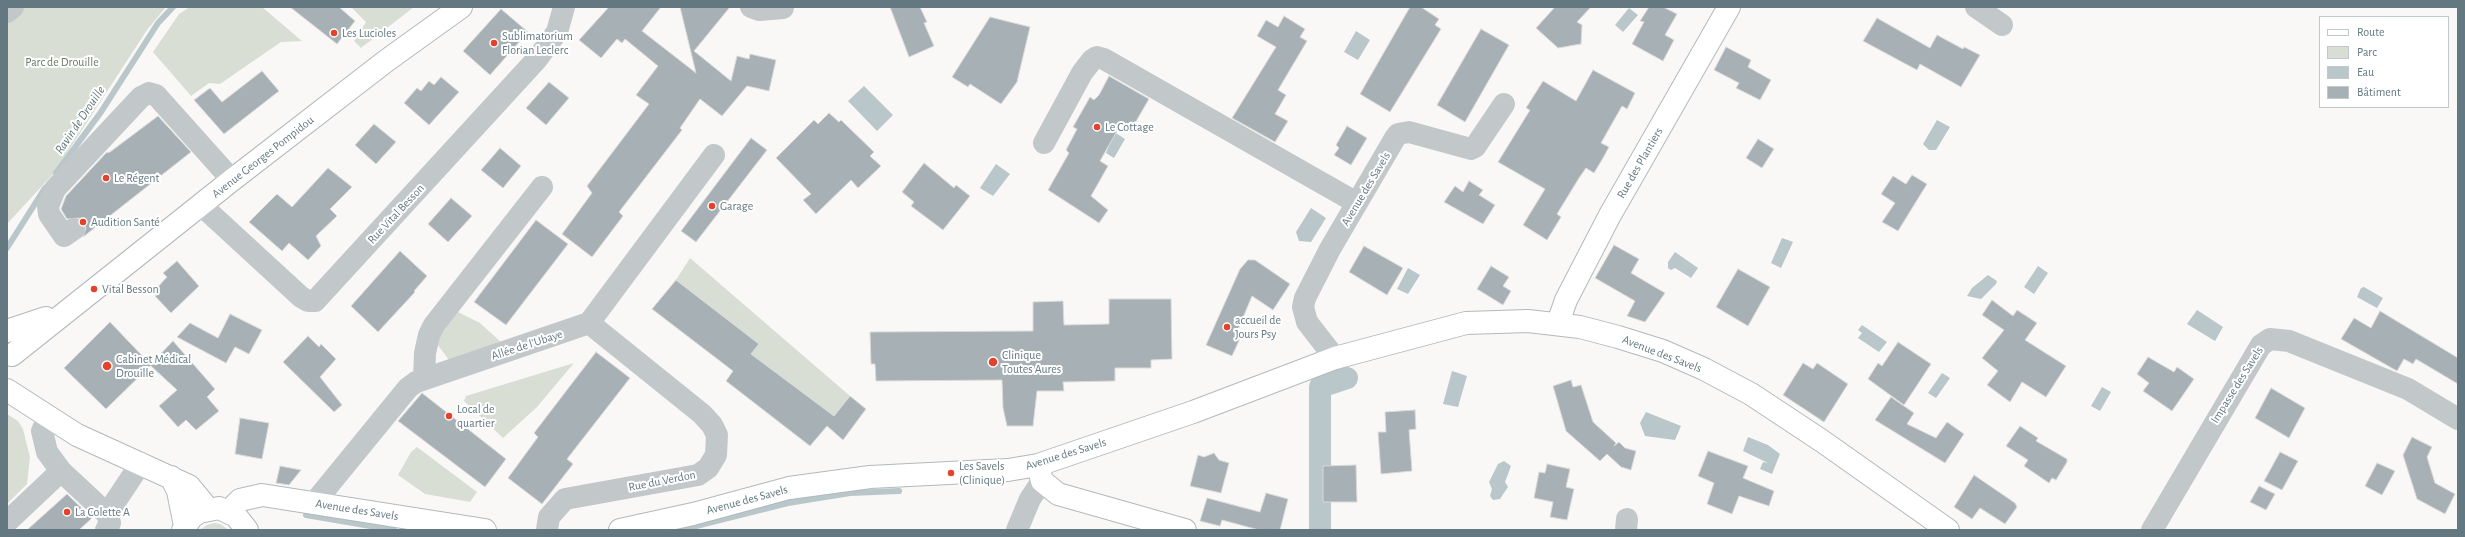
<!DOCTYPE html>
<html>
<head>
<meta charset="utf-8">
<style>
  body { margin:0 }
  #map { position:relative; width:2465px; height:537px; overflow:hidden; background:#f9f8f6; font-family:"Alegreya Sans",sans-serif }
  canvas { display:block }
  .frame { position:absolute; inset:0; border:8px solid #647881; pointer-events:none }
  .legend { position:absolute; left:2319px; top:16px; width:130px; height:92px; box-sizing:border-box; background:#fff; border:1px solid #c1c9cd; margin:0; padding:5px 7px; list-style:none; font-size:12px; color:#647881 }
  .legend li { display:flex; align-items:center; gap:8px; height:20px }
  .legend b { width:20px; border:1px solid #c1c9cd }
</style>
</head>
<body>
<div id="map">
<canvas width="2465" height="537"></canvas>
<div class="frame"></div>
<ul class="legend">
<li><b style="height:5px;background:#fff"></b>Route</li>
<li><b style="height:11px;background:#d9ded5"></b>Parc</li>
<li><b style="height:11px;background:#b9c6ca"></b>Eau</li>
<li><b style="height:11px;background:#a7b1b5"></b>Bâtiment</li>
</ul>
</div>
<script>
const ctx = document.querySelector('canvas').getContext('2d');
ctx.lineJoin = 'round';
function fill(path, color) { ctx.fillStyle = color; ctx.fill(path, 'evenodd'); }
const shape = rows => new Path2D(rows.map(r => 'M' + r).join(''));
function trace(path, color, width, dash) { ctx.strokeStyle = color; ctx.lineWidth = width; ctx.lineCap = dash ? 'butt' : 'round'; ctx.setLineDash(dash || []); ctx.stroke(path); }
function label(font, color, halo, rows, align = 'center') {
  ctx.font = font + ' "Alegreya Sans",sans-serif'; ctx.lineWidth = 4; ctx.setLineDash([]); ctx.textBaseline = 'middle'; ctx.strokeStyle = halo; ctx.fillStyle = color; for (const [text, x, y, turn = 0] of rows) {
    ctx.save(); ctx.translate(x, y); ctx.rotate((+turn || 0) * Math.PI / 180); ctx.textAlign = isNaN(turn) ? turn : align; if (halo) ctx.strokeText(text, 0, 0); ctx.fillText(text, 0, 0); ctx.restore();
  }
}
fill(shape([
  [7,7,166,7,147,30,54,173,7,224],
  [190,7,262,7,302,41,281,42,220,84,209,83,191,96,153,52,179,14],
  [351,7,414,7,361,48,354,41,366,22],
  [690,258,850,396,834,416,751,354,759,344,676,280],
  [456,311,480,323,502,343,449,360,434,340],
  [574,363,537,407,503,438,464,401,466,396],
  [7,414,18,421,23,429,30,457,27,484,7,504],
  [417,447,477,492,470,502,425,494,398,475,411,452],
  [214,523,220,524,229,530,199,530,207,525]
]), '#d9ded5');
fill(shape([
  [1629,8,1638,15,1623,32,1615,25],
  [1356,31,1370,40,1358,60,1344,52],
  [864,86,893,115,877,131,848,101],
  [1937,120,1950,127,1936,150,1929,150,1923,144],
  [1114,132,1125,139,1114,158,1106,153],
  [996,164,1010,174,993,196,980,188],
  [1311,208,1326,218,1311,242,1299,241,1296,232],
  [1782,238,1793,242,1781,268,1771,263],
  [1675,252,1698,268,1691,278,1675,268,1671,270,1668,268,1668,262],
  [2038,266,2048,273,2034,294,2024,287],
  [1408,268,1420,275,1408,294,1397,289],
  [1988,275,1997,281,1996,284,1981,299,1967,296,1972,288],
  [2364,287,2383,298,2377,308,2357,297,2361,288],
  [2197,310,2223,327,2215,341,2187,324],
  [1862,325,1887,342,1879,352,1858,338,1862,333,1858,330],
  [1452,371,1467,376,1458,407,1443,404],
  [1942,373,1950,378,1936,398,1928,393],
  [2102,387,2111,392,2100,411,2091,406],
  [1646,412,1681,426,1675,440,1645,436,1640,423],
  [1748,437,1768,445,1780,454,1772,474,1760,469,1763,462,1768,463,1743,451],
  [1504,461,1511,466,1505,482,1508,487,1500,499,1493,500,1490,496,1492,489,1489,482,1498,464]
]), '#b9c6ca');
trace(shape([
  [56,173,101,112,158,23,173,7],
  [7,248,45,188],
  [306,515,394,530],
  [680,530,788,503,850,493,899,491]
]), '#b9c6ca', 6);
trace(shape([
  [1320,530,1320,387,1347,378]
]), '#b9c6ca', 22);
const building = shape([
  [290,7,339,7,355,21,337,44,290,7],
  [609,7,661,7,642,31,696,73,680,7,730,7,694,51,731,81,737,56,749,59,750,54,776,60,769,91,747,86,722,116,700,99,680,128,682,130,619,212,623,216,592,257,562,234,592,193,587,186,649,104,636,95,658,66,625,39,622,43,617,39,601,58,579,40,609,7],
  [890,7,920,7,927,22,924,23,934,46,909,57,890,7],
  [1410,7,1421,7,1439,19,1435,25,1441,29,1390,112,1360,94,1410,7],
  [1555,7,1591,7,1577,22,1582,25,1581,44,1558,48,1536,28,1555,7],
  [1649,7,1663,7,1677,14,1665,35,1674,40,1663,61,1632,44,1644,22,1640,21,1649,7],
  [501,9,528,32,490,75,463,51,501,9],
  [1284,16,1305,29,1300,37,1307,41,1278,90,1286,95,1275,114,1288,121,1275,142,1232,118,1276,47,1257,36,1266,20,1278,27,1284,16],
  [990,17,1030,27,1017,82,1001,104,970,84,968,87,952,77,990,17],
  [1877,18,1930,48,1937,35,1963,49,1964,47,1980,55,1961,87,1920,64,1917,70,1863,41,1877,18],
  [1481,29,1509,45,1465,122,1437,105,1481,29],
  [1726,47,1751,60,1748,67,1771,80,1760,100,1736,88,1739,83,1714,70,1726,47],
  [1593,70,1635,93,1627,109,1622,106,1601,143,1609,147,1603,158,1594,173,1586,168,1579,178,1557,214,1561,217,1547,240,1523,225,1545,189,1498,162,1530,110,1526,108,1543,81,1576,101,1593,70],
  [262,71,279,91,224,134,194,100,210,88,222,102,262,71],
  [1109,76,1149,99,1131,130,1121,124,1100,161,1108,166,1091,196,1108,210,1099,223,1048,190,1069,153,1066,150,1077,129,1073,127,1090,97,1094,100,1099,95,1109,76],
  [441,77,459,92,429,125,404,103,417,88,421,91,429,81,434,85,441,77],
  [549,82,569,98,546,125,526,108,549,82],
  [829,113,839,122,841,120,874,152,870,156,881,166,858,188,851,180,816,214,803,200,811,194,776,158,814,120,818,124,829,113],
  [158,116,191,152,83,237,86,228,84,222,79,218,67,219,61,209,66,196,106,153,110,152,158,116],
  [374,124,396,142,376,164,355,145,374,124],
  [1347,126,1367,138,1351,165,1334,155,1339,148,1336,145,1347,126],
  [751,138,767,150,696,242,681,231,751,138],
  [1758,139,1774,149,1762,168,1746,158,1758,139],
  [500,148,521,166,503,188,481,170,500,148],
  [924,163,954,188,956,185,970,196,943,230,911,206,914,202,902,192,924,163],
  [328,168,352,187,330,209,337,216,316,236,321,246,308,260,289,243,282,251,249,222,277,194,292,207,328,168],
  [1912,175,1927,184,1898,231,1882,222,1895,203,1881,194,1893,176,1906,184,1912,175],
  [1469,181,1483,190,1479,195,1495,205,1483,224,1444,202,1455,186,1463,192,1469,181],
  [451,198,472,216,448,242,428,224,451,198],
  [536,220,568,244,506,325,474,302,536,220],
  [1614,245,1639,259,1631,273,1665,293,1645,322,1627,316,1635,301,1595,278,1614,245],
  [1364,246,1403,268,1387,295,1349,272,1364,246],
  [400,251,427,276,414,291,415,292,378,332,351,306,400,251],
  [1248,260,1255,260,1290,284,1273,310,1252,296,1237,332,1242,334,1232,356,1206,345,1240,269,1248,260],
  [177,261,199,286,171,313,155,296,159,294,155,290,167,277,163,273,177,261],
  [1491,266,1509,277,1503,286,1511,291,1503,305,1477,289,1491,266],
  [1738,269,1770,287,1748,326,1716,307,1738,269],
  [676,280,759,344,751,354,834,416,850,396,866,409,843,440,827,426,810,446,726,381,733,371,652,309,676,280],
  [1109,299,1171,299,1172,359,1151,360,1151,368,1115,368,1115,381,1063,382,1064,391,1037,391,1033,426,1007,426,1003,408,1002,380,876,381,875,364,871,364,870,332,1033,331,1033,302,1063,301,1064,325,1109,324,1109,299],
  [1992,300,2013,316,2017,310,2037,323,2025,340,2066,366,2046,397,2022,382,2010,402,1987,385,1998,371,1982,358,2004,330,1982,315,1992,300],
  [2380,311,2458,358,2458,384,2416,359,2413,364,2404,359,2397,371,2341,339,2354,318,2371,328,2380,311],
  [230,314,262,330,249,354,235,347,226,363,177,337,190,323,218,338,230,314],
  [110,322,151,365,106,409,64,368,110,322],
  [308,336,319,347,321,344,336,359,320,377,342,405,334,412,283,362,308,336],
  [173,341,215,389,207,397,219,411,196,430,186,420,178,427,159,406,177,390,150,365,173,341],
  [1898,342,1931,364,1904,405,1868,379,1878,363,1882,366,1898,342],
  [596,352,630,378,567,459,573,464,542,504,508,478,538,437,534,433,596,352],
  [2148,357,2174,372,2177,367,2194,379,2172,411,2143,391,2149,383,2137,374,2148,357],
  [1803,363,1813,369,1817,363,1848,384,1824,422,1783,395,1803,363],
  [1571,380,1573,387,1581,385,1593,422,1616,443,1614,446,1619,442,1625,448,1636,451,1631,470,1621,467,1607,454,1600,461,1566,431,1553,386,1571,380],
  [2271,388,2305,408,2289,438,2255,418,2271,388],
  [422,393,506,459,485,487,398,421,422,393],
  [1891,397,1914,413,1907,424,1936,438,1947,422,1964,434,1945,463,1875,420,1891,397],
  [1415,410,1416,429,1409,430,1412,471,1381,474,1378,432,1386,432,1385,412,1415,410],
  [240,418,269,423,262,459,235,454,240,418],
  [2020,426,2038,438,2036,441,2067,459,2067,462,2056,480,2052,478,2049,483,2024,466,2028,460,2006,446,2020,426],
  [2412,437,2432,447,2427,457,2435,483,2455,494,2445,514,2417,499,2403,455,2412,437],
  [1708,451,1748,466,1743,478,1774,491,1769,506,1739,496,1732,514,1707,504,1714,483,1698,476,1708,451],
  [2280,452,2298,461,2282,490,2264,481,2280,452],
  [1214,453,1219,460,1229,463,1221,493,1190,486,1198,455,1204,457,1214,453],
  [2377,463,2395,471,2382,495,2365,486,2377,463],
  [1547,464,1570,469,1566,487,1574,489,1567,520,1550,517,1553,502,1534,498,1539,472,1545,473,1547,464],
  [1356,465,1357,502,1323,502,1323,466,1356,465],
  [280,466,301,470,289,485,276,483,280,466],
  [1974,475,2015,503,2017,507,2005,524,1980,508,1972,519,1954,507,1974,475],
  [2259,486,2275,494,2266,510,2250,502,2259,486],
  [1266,493,1288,499,1280,530,1259,530,1222,520,1220,526,1200,521,1207,498,1260,512,1266,493],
  [67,494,92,518,79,530,27,530,67,494]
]);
fill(building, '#a7b1b5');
trace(building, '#dbdad8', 1);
const secondary = shape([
  [1558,323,1566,300,1610,215,1729,7],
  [7,331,46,318],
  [12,355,232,180,386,61,461,7],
  [7,390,77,435,189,486,208,509],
  [1038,465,1042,481,1058,494,1185,530],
  [171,477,178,491,185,526],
  [229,511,240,500,262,495,485,530],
  [183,530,191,518,199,512,219,508,236,516,247,530],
  [620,530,693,514,789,488,870,477,1008,470,1038,465,1193,412,1335,358,1466,323,1528,321,1580,327,1618,337,1663,351,1704,369,1751,394,1822,441,1948,530]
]);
trace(secondary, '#b2b9bd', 24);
trace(shape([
  [751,7,759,10,783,8],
  [1976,7,2002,25],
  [7,12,13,7],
  [1044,143,1082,73,1092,60,1097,57,1104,59,1357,203],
  [201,205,301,297,308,301,315,301,537,59,557,32,564,7],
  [74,229,64,236,49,214,48,206,55,189,141,97,149,93,156,95,232,180],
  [1335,358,1307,322,1303,307,1305,298,1330,249,1395,138,1398,134,1409,132,1471,149,1475,147,1504,104],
  [424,379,425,353,429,335,434,325,542,187],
  [48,418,42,431,47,452,61,471,107,514,110,523,106,530],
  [314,503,408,388,416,382,589,323,714,155],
  [107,514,141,463],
  [7,522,61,471],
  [547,530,549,517,565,499,698,475,708,468,716,455,717,435,712,425,702,414,589,323],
  [1017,530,1030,499,1042,481],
  [1626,530,1627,519],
  [2152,530,2261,345,2270,339,2289,341,2408,389,2458,419]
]), '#c2c7ca', 22);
trace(secondary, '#fff', 22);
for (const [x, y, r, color] of [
  [334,33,4,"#e4422b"],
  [494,43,4,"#e4422b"],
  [1097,127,4,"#e4422b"],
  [106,178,4,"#e4422b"],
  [712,206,4,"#e4422b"],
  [83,222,4,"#e4422b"],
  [94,289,4,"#e4422b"],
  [1227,327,4,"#e4422b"],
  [993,362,5,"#e4422b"],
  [107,366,5,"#e4422b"],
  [449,416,4,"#e4422b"],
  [951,473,4,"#e4422b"],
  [67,512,4,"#e4422b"]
]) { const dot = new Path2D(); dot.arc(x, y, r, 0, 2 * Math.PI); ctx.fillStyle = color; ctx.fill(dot); trace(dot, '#fff', 1.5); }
label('12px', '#647881', '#fff', [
  ["Les Lucioles",342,33],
  ["Sublimatorium",502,36],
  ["Florian Leclerc",502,50],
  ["Le Cottage",1105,127],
  ["Le Régent",114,178],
  ["Garage",720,206],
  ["Audition Santé",91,222],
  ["Vital Besson",102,289],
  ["accueil de",1235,320],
  ["Jours Psy",1235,334],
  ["Clinique",1002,355],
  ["Toutes Aures",1002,369],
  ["Cabinet Médical",116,359],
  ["Drouille",116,373],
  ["Local de",457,409],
  ["quartier",457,423],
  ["Les Savels",959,466],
  ["(Clinique)",959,480],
  ["La Colette A",75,512]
], 'left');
label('12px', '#697963', '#fff', [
  ["Parc de Drouille",62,62]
]);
label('12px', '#647881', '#fff', [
  ["Avenue Georges Pompidou",263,157,-38],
  ["Rue des Plantiers",1640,163,-60],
  ["Avenue des Savels",1366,189,-59],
  ["Rue Vital Besson",396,214,-47],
  ["Allée de l'Ubaye",527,345,-18],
  ["Avenue des Savels",1662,354,21],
  ["Impasse des Savels",2237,385,-58],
  ["Avenue des Savels",1066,454,-17],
  ["Rue du Verdon",662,481,-11],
  ["Avenue des Savels",747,500,-15],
  ["Avenue des Savels",357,510,9]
]);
label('italic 13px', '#5e767c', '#fff', [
  ["Ravin de Drouille",80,120,-56]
]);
</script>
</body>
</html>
